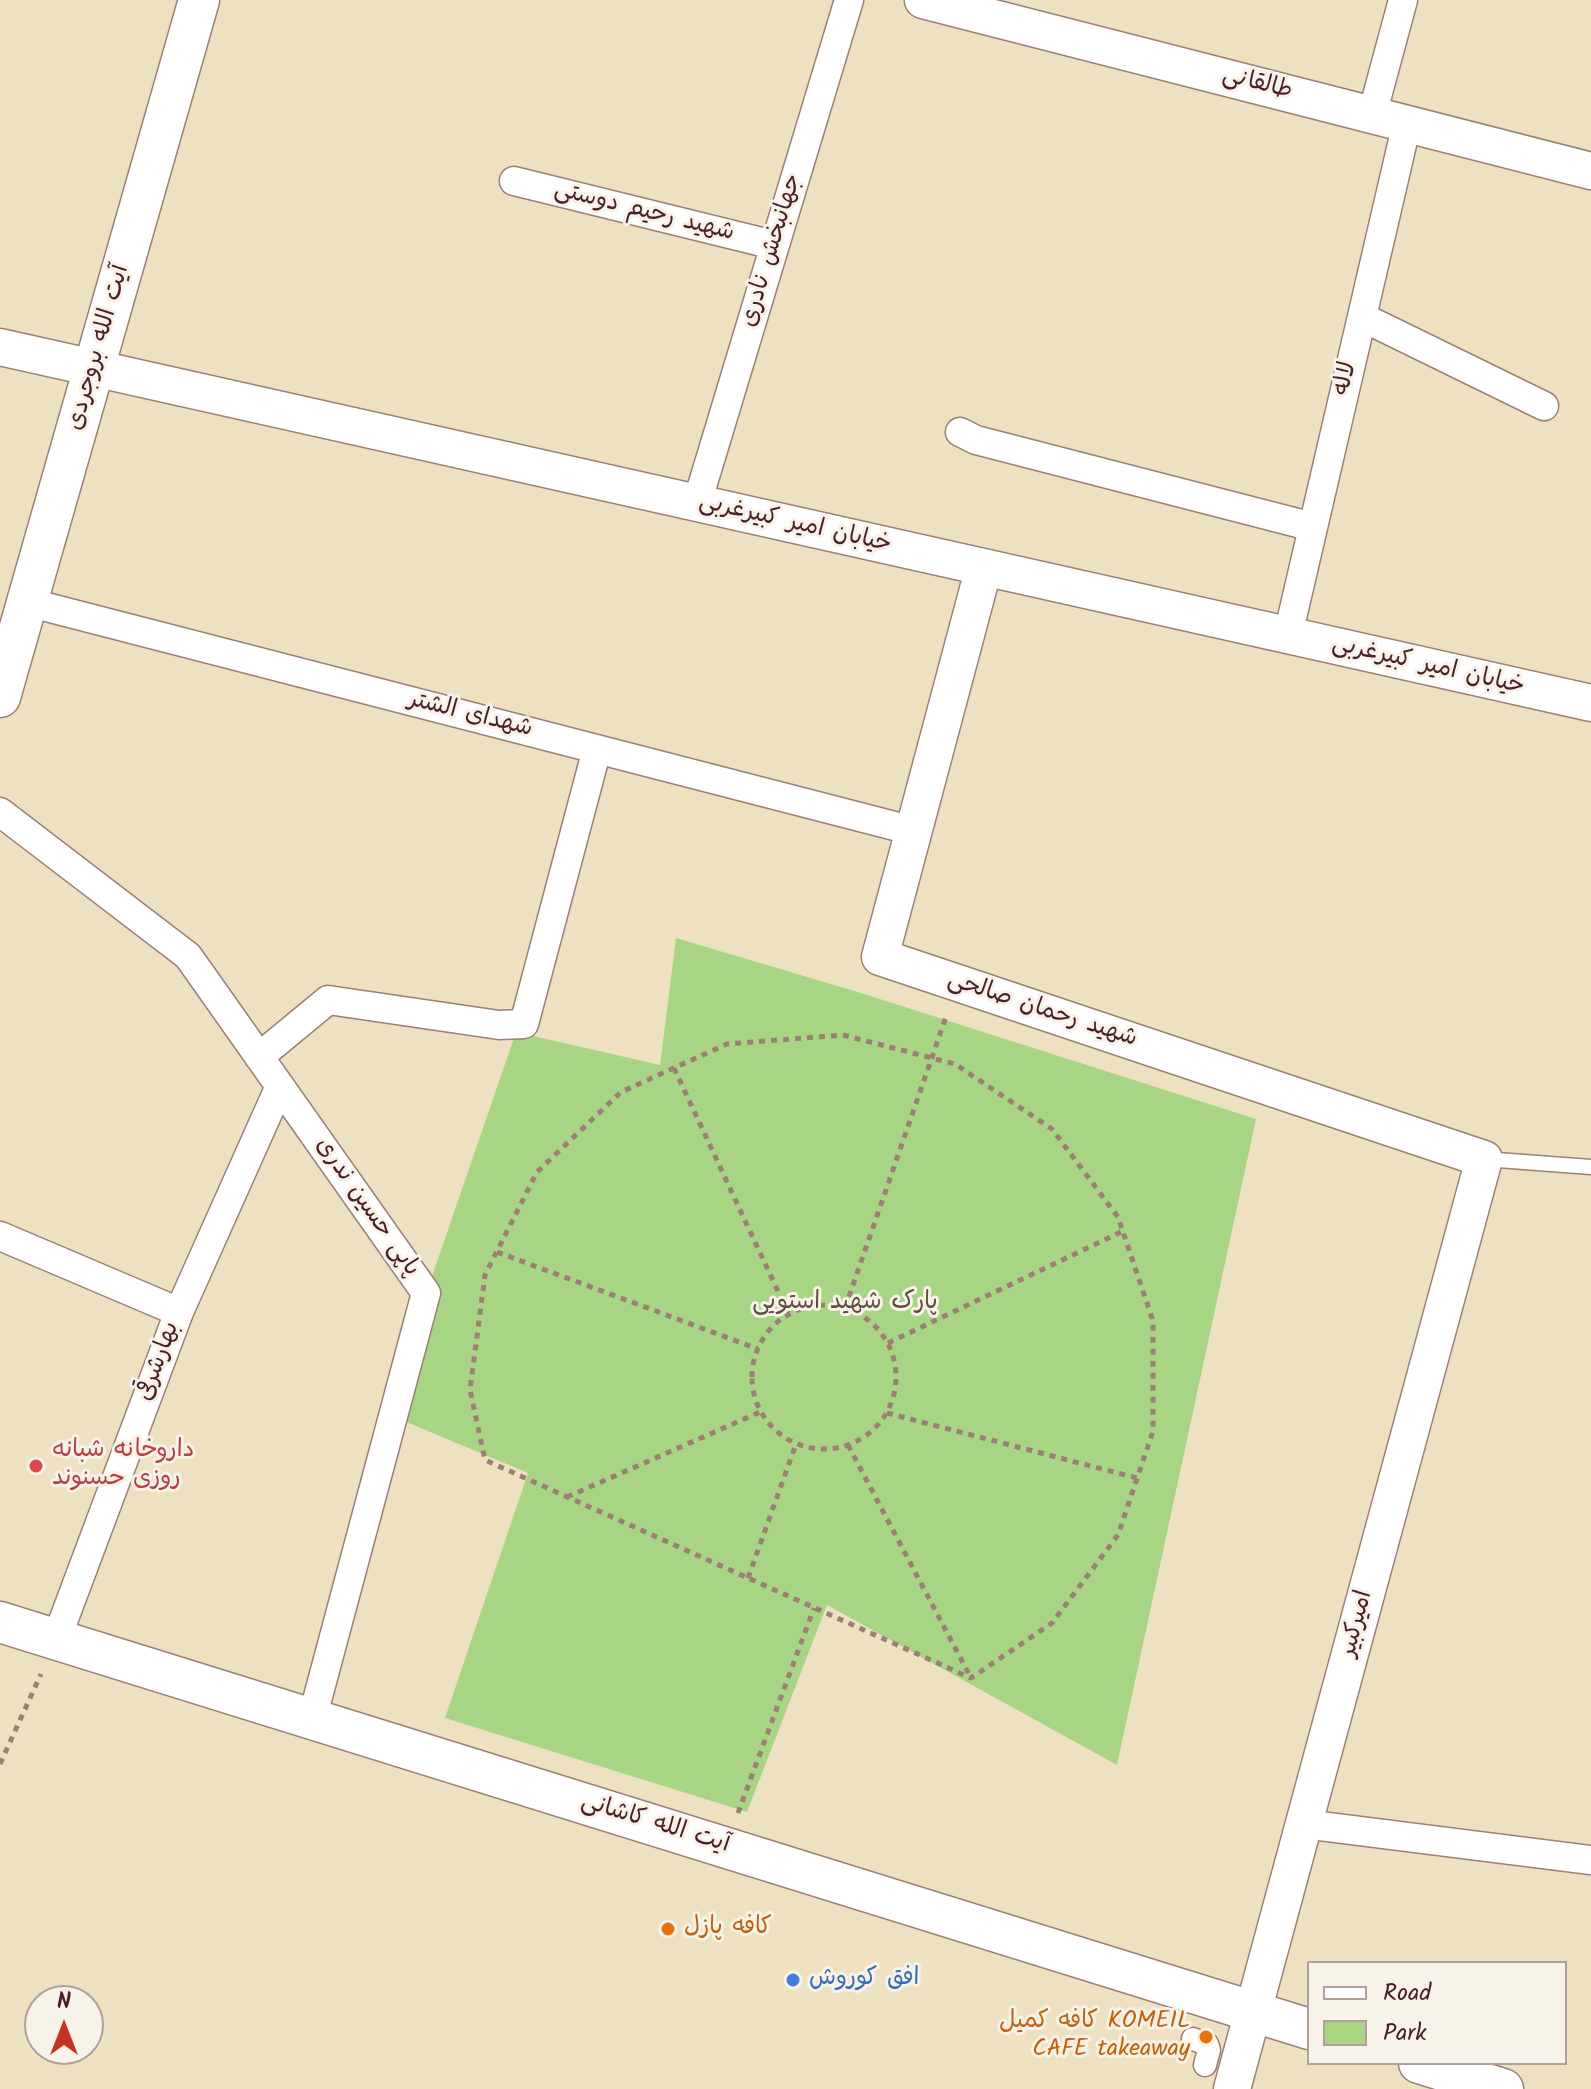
<!DOCTYPE html>
<html>
<head>
<meta charset="utf-8">
<style>
  body { margin:0 }
  #map { position:relative; width:1591px; height:2089px; overflow:hidden; background:#eee1c2; font-family:Kalam,sans-serif }
  canvas { display:block }
  .legend { position:absolute; left:1307px; top:1961px; width:260px; height:104px; box-sizing:border-box; background:#f7f3e8; border:2px solid #b29e9c; margin:0; padding:10px 14px; list-style:none; font-size:24px; color:#4a1f2b }
  .legend li { display:flex; align-items:center; gap:16px; height:40px }
  .legend b { width:40px; border:2px solid #b29e9c }
  .north { position:absolute; left:24px; top:1985px; width:80px; height:80px; box-sizing:border-box; background:#f7f3e8; border:2px solid #b29e9c; border-radius:50%; rotate:0deg; font-size:22px; font-weight:700; line-height:32px; text-align:center; color:#4a1f2b }
  .north::after { content:''; display:block; margin:auto; width:28px; height:36px; background:#c8321e; clip-path:polygon(50% 0,100% 100%,50% 72%,0 100%) }
</style>
</head>
<body>
<div id="map">
<canvas width="1591" height="2089"></canvas>
<ul class="legend">
<li><b style="height:10px;background:#fff"></b>Road</li>
<li><b style="height:22px;background:#a7d583"></b>Park</li>
</ul>
<div class="north">N</div>
</div>
<script>
const ctx = document.querySelector('canvas').getContext('2d');
ctx.lineJoin = 'round';
function fill(path, color) { ctx.fillStyle = color; ctx.fill(path, 'evenodd'); }
const shape = rows => new Path2D(rows.map(r => 'M' + r).join(''));
function trace(path, color, width, dash) { ctx.strokeStyle = color; ctx.lineWidth = width; ctx.lineCap = dash ? 'butt' : 'round'; ctx.setLineDash(dash || []); ctx.stroke(path); }
function label(font, color, halo, rows, align = 'center') {
  ctx.font = font + ' Kalam,"Playpen Sans Arabic",sans-serif'; ctx.lineWidth = 6; ctx.setLineDash([]); ctx.textBaseline = 'middle'; ctx.strokeStyle = halo; ctx.fillStyle = color; for (const [text, x, y, turn = 0] of rows) {
    ctx.save(); ctx.translate(x, y); ctx.rotate((+turn || 0) * Math.PI / 180); ctx.textAlign = isNaN(turn) ? turn : align; if (halo) ctx.strokeText(text, 0, 0); ctx.fillText(text, 0, 0); ctx.restore();
  }
}
fill(shape([
  [676,938,861,993,1256,1119,1117,1765,827,1605,747,1812,445,1718,528,1473,385,1413,516,1032,660,1065]
]), '#a7d583');
const service = shape([
  [1484,1159,1591,1167]
]);
const pedestrian = shape([
  [1193,2039,1207,2044,1209,2050,1205,2065]
]);
const minor = shape([
  [1372,115,1403,0],
  [514,181,774,245],
  [1362,317,1544,406],
  [960,432,976,440,1313,527],
  [697,503,849,0],
  [27,602,914,831],
  [1288,635,1407,123],
  [0,812,188,956,426,1293,312,1719],
  [259,1057,328,1000,499,1025,524,1024,597,749],
  [0,1236,179,1312,56,1640],
  [179,1312,280,1086],
  [1304,1824,1591,1860]
]);
const tertiary = shape([
  [923,0,1591,171],
  [0,347,1591,703],
  [984,567,880,957,1484,1159,1232,2089]
]);
const secondary = shape([
  [0,697,199,0],
  [0,1622,1309,2029],
  [1419,2063,1503,2089]
]);
trace(service, '#9c8076', 17);
trace(pedestrian, '#9c8076', 25);
trace(minor, '#9c8076', 31);
trace(tertiary, '#9c8076', 39);
trace(secondary, '#9c8076', 43);
trace(shape([
  [843,1035,955,1064,1052,1129,1118,1217,1153,1321,1153,1431,1118,1535,1052,1623,971,1678,485,1460,470,1390,485,1275,537,1172,621,1092,727,1044,843,1035],
  [674,1068,789,1315],
  [497,1252,758,1349],
  '752 1377a72 72 0 1 1 144 0a72 72 0 1 1-144 0Z',
  [845,1308,947,1014],
  [888,1343,1123,1231],
  [887,1413,1137,1478],
  [848,1445,971,1678],
  [567,1497,760,1412],
  [748,1578,796,1444],
  [0,1764,41,1674],
  [738,1813,814,1608]
]), '#9c8076', 5, [6, 6]);
trace(service, '#fff', 14);
trace(pedestrian, '#fff', 22);
trace(minor, '#fff', 28);
trace(tertiary, '#fff', 36);
trace(secondary, '#fff', 40);
for (const [x, y, r, color] of [
  [36,1466,8,"#e0444e"],
  [668,1929,8,"#e8710a"],
  [793,1980,8,"#3f7fe0"],
  [1206,2037,8,"#e8710a"]
]) { const dot = new Path2D(); dot.arc(x, y, r, 0, 2 * Math.PI); ctx.fillStyle = color; ctx.fill(dot); trace(dot, '#f7f3e8', 3); }
label('24px', '#4a1f2b', '#f7f3e8', [
  ["طالقانی",1257,85,14],
  ["شهید رحیم دوستی",644,213,14],
  ["جهانبخش نادری",773,251,-73],
  ["آیت الله بروجردی",100,348,-74],
  ["لاله",1347,379,-77],
  ["خیابان امیر کبیرغربی",795,525,13],
  ["خیابان امیر کبیرغربی",1428,667,13],
  ["شهدای الشتر",470,716,14],
  ["شهید رحمان صالحی",1042,1011,18],
  ["پاپی حسین ندری",366,1208,55],
  ["بهارشرقی",160,1362,-70],
  ["امیرکبیر",1358,1624,-75],
  ["آیت الله کاشانی",655,1825,17]
]);
label('24px', '#614c41', '#f7f3e8', [
  ["پارک شهید استویی",845,1304]
]);
label('24px', '#be3a42', '#f7f3e8', [
  ["داروخانه شبانه",52,1452],
  ["روزی حسنوند",52,1480]
], 'left');
label('24px', '#c56008', '#f7f3e8', [
  ["کافه پازل",684,1929],
  ["کافه کمیل KOMEIL",1190,2023,"right"],
  ["CAFE takeaway",1190,2051,"right"]
], 'left');
label('24px', '#366cbe', '#f7f3e8', [
  ["افق کوروش",809,1980]
], 'left');
</script>
</body>
</html>
